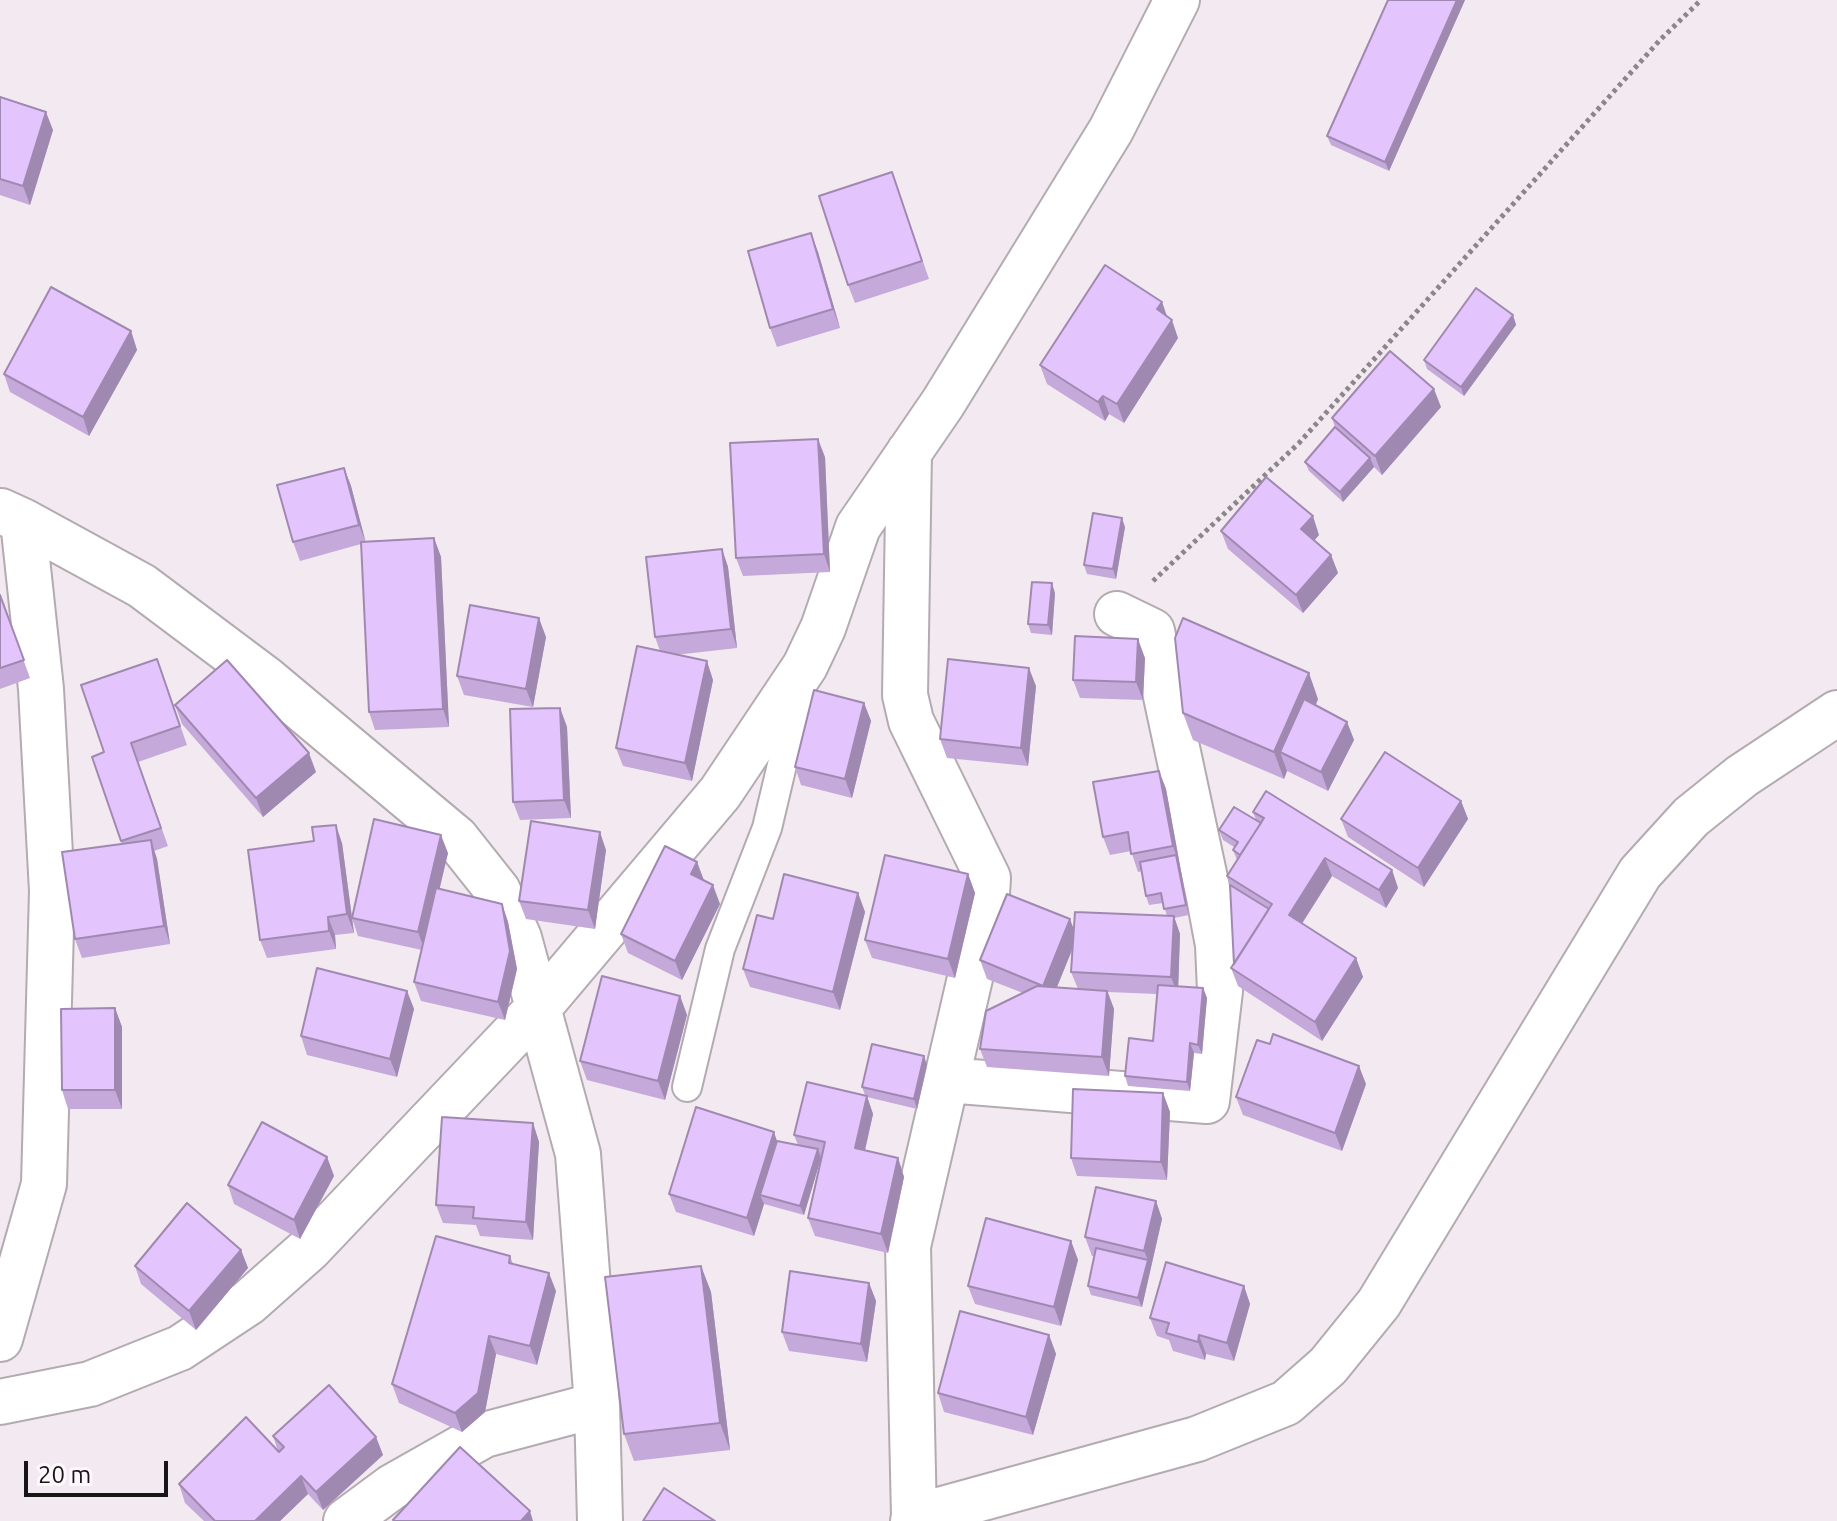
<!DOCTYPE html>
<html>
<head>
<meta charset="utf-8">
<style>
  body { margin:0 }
  #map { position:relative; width:1837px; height:1521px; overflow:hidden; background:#f2eaf0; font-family:Ubuntu,sans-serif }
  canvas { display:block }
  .scale { position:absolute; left:24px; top:1461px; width:144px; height:36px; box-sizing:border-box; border:4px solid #181517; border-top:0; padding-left:10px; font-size:24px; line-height:28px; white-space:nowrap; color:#181517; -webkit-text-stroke:6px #fef8fd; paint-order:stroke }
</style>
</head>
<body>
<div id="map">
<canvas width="1837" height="1521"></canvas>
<div class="scale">20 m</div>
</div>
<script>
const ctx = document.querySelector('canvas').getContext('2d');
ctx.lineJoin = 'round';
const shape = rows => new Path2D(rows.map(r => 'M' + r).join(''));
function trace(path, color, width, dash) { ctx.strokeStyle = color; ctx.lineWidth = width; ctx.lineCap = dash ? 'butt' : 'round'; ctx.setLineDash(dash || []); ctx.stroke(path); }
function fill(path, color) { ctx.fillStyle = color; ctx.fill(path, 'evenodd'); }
const service = shape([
  [687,1087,720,949,767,828,800,689]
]);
const minor = shape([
  [909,452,905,695,911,721,988,878,986,909,908,1246,914,1517],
  [23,521,142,586,266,679,456,838,498,891,519,938,578,1154,597,1405],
  [947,1080,1207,1101,1220,991,1218,945,1209,897,1152,631,1117,614],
  [0,1339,44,1184,52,891,41,689,23,521,1,511],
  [0,1402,90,1384,180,1348,248,1303,309,1249,540,1006,720,793,805,666,823,628,858,527,943,403,1111,130,1177,0],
  [346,1521,392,1487,484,1435,597,1405,600,1521],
  [913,1521,914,1517,1197,1439,1286,1403,1328,1366,1379,1303,1640,873,1691,817,1742,776,1837,713]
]);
trace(service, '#b3abb1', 32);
trace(minor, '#b3abb1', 48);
trace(shape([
  [1153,581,1299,443,1660,40,1701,0]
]), '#8c868a', 5, [4, 4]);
trace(service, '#fff', 28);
trace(minor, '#fff', 44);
fill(shape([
  [1388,0,1465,0,1389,171,1331,145,1327,136],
  [0,97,53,130,30,205,0,195],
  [892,172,929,279,855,303,848,285],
  [818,252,840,328,777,347,770,328],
  [1162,302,1167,316,1178,338,1124,423,1109,414,1105,421,1047,384,1040,365],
  [1513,315,1516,325,1464,396,1427,369,1424,360],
  [131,331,137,350,89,436,10,392,4,374],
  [1441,407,1382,475,1374,467,1343,502,1309,471,1305,462,1335,427,1332,418],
  [825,457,830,572,743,576,736,558],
  [344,468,351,486,365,541,434,538,441,557,449,727,375,730,369,712,361,544,300,561,293,542],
  [1125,527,1116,579,1087,574,1084,565],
  [1221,531,1319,535,1314,540,1331,555,1338,573,1303,613,1228,549],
  [722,549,728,567,737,648,675,655,713,680,692,781,623,766,616,748,660,651,655,637],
  [1055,593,1052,635,1031,633,1028,624],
  [0,595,30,678,0,689],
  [546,637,533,707,464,695,457,676],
  [1145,658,1143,700,1080,698,1073,680],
  [157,659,187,745,138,762,168,846,154,851,157,859,170,944,82,958,75,939,122,844,92,757,104,752],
  [1036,686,1028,766,947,758,940,739],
  [1318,699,1316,705,1347,722,1354,740,1328,791,1287,771,1284,779,1193,740,1183,713],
  [864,703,871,721,852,798,801,785,795,767],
  [175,705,316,772,263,817,182,724],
  [560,708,567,727,571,818,520,820,513,802],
  [1159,771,1166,789,1189,915,1174,918,1180,934,1178,986,1203,988,1207,998,1202,1054,1194,1053,1190,1091,1128,1086,1125,1076,1153,1041,1157,994,1108,992,1114,1009,1109,1076,987,1067,980,1049,1023,993,987,979,980,960,1074,930,1167,916,1163,903,1149,905,1146,896,1142,871,1138,872,1131,851,1110,855,1103,837],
  [1073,947,1071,972,1078,989,1057,987],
  [1461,801,1468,819,1424,887,1348,837,1341,819],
  [1253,812,1392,870,1398,888,1386,908,1332,876,1302,924,1356,958,1363,977,1322,1041,1238,986,1231,968,1234,964,1230,885,1227,876,1237,860,1233,850,1234,847,1223,840,1219,830,1256,820],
  [342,843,352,917,448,853,439,889,502,904,508,922,517,969,505,1020,421,1001,414,982,422,950,358,936,352,918,354,933,335,935,336,949,267,958,260,940],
  [606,850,595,929,526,919,519,901],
  [697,862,704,880,720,904,682,980,628,953,621,934],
  [968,874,975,893,955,978,872,958,865,940],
  [858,893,865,912,840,1010,750,987,743,969,773,919],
  [407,991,414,1009,397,1077,307,1055,301,1036],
  [680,996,687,1015,665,1100,587,1080,580,1061],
  [115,1008,122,1027,122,1109,68,1109,62,1090],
  [927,1065,917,1109,867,1097,873,1114,865,1151,898,1158,904,1177,888,1253,815,1236,808,1218,821,1158,804,1215,764,1204,754,1236,676,1212,669,1194,777,1141,798,1145,794,1135,865,1095,862,1087],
  [1366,1084,1342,1151,1243,1115,1236,1097],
  [1163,1093,1170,1112,1167,1180,1077,1176,1071,1158],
  [533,1123,539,1142,533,1240,480,1236,476,1225,443,1223,436,1205],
  [327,1157,334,1176,300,1239,234,1204,228,1185],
  [1156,1201,1162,1219,1142,1307,1091,1295,1088,1286,1094,1256,1092,1256,1085,1237],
  [1071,1241,1078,1260,1061,1326,975,1304,968,1286],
  [241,1250,248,1268,196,1330,141,1284,135,1266],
  [510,1256,513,1264,556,1291,537,1365,496,1354,485,1412,462,1432,399,1403,392,1384],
  [701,1266,711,1292,730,1450,634,1461,624,1434],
  [869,1283,876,1301,867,1362,789,1351,782,1332],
  [1244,1286,1250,1304,1234,1361,1206,1354,1205,1360,1173,1351,1169,1340,1157,1336,1150,1318],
  [1049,1335,1056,1354,1033,1435,944,1412,938,1393],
  [273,1436,376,1437,383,1455,323,1510,308,1494,280,1521,204,1521,185,1503,179,1484,278,1451]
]), '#c4a9da');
fill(shape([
  [1457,0,1465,0,1389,171,1385,162],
  [46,112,53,130,30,205,23,186],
  [811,233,818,252,840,328,833,309],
  [1162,302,1168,320,1157,309],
  [1513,315,1516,325,1464,396,1461,387],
  [1172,320,1178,338,1124,423,1117,404],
  [131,331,137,350,89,436,83,417],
  [1434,389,1441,407,1382,475,1375,456],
  [1103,396,1109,414,1105,421,1098,402],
  [818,439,825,457,830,572,824,554],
  [1370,458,1374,467,1343,502,1340,492],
  [344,468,351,486,366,543,359,525],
  [1313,516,1319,535,1308,548,1301,529],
  [1122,518,1125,527,1116,579,1113,569],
  [434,538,441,557,449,727,443,709],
  [722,549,728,567,737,648,731,629],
  [1331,555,1338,573,1303,613,1296,595],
  [1052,583,1055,593,1052,635,1048,625],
  [539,618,546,637,533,707,526,689],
  [1138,639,1145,658,1143,700,1136,682],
  [707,661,713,680,692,781,685,763],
  [1029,668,1036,686,1028,766,1021,748],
  [1309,673,1318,699,1293,758,1280,752,1287,771,1284,779,1274,752],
  [864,703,871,721,852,798,845,779],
  [560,708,567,727,571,818,564,800],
  [1347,722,1354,740,1328,791,1321,772],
  [309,753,316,772,263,817,256,798],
  [1159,771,1166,789,1189,915,1186,905,1176,855,1173,846],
  [1461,801,1468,819,1424,887,1418,868],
  [336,825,342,843,354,933,347,914],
  [600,832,606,850,595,929,588,910],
  [441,835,448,853,425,951,418,932],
  [151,840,157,859,170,944,164,926],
  [1325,858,1332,876,1295,934,1289,915],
  [697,862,704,881,691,874],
  [1392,870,1398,888,1386,908,1379,890],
  [968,874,975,893,955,978,948,959],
  [713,885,720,904,682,980,675,961],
  [858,893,865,912,840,1010,833,992],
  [502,904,508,922,517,969,505,1020,498,1002],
  [1174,916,1180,934,1178,995,1171,977],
  [328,917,335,935,336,949,329,931],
  [1070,919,1077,938,1050,1004,1043,986],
  [1356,958,1363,977,1322,1041,1315,1022],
  [1203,988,1207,998,1202,1054,1198,1045],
  [407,991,414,1009,397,1077,390,1059],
  [1107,991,1114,1009,1109,1076,1102,1057],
  [680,996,687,1015,665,1100,658,1081],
  [115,1008,122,1027,122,1109,115,1090],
  [1190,1043,1194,1053,1190,1091,1187,1082],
  [924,1056,927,1065,917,1109,914,1099],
  [1359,1066,1366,1084,1342,1151,1335,1133],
  [1163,1093,1170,1112,1167,1180,1161,1162],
  [867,1096,873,1114,861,1167,855,1148],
  [533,1123,539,1142,533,1240,526,1222],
  [774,1132,780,1150,760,1195,764,1204,754,1236,747,1218],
  [818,1149,821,1158,804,1215,800,1206],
  [327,1157,334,1176,300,1239,294,1220],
  [898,1158,904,1177,888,1253,881,1234],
  [1156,1201,1162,1219,1142,1307,1138,1298,1148,1260,1144,1251],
  [1071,1241,1078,1260,1061,1326,1054,1307],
  [241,1250,248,1268,196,1330,189,1311],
  [701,1266,711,1292,730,1450,720,1423],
  [549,1273,556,1291,537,1365,530,1346],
  [869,1283,876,1301,867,1362,861,1344],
  [1244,1286,1250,1304,1234,1361,1227,1343],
  [1049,1335,1056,1354,1033,1435,1026,1417],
  [1199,1335,1206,1354,1205,1360,1198,1342],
  [489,1336,496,1354,485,1412,462,1432,455,1413],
  [376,1437,383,1455,323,1510,316,1492],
  [301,1476,308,1494,280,1521,255,1521],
  [530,1511,533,1521,521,1521]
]), '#a089b1');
const building = shape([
  [1388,0,1457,0,1385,162,1327,136,1388,0],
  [0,97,46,112,23,186,0,179,0,97],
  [892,172,922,261,848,285,819,196,892,172],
  [811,233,833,309,770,328,748,251,811,233],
  [1105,265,1162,302,1157,309,1172,320,1117,404,1103,396,1098,402,1040,365,1105,265],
  [51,287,131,331,83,417,4,374,51,287],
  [1476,288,1513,315,1461,387,1424,360,1476,288],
  [1390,351,1434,389,1375,456,1332,418,1390,351],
  [1335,427,1370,458,1340,492,1305,462,1335,427],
  [818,439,824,554,736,558,730,443,818,439],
  [344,468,359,525,293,542,277,485,344,468],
  [1266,477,1313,516,1301,529,1331,555,1296,595,1221,531,1266,477],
  [1093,513,1122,518,1113,569,1084,565,1093,513],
  [434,538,443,709,369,712,361,542,434,538],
  [722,549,731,629,655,637,646,557,722,549],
  [1032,582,1052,583,1048,625,1028,624,1032,582],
  [0,595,24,660,0,668,0,595],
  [470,605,539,618,526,689,457,676,470,605],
  [1183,618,1309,673,1274,752,1183,713,1175,638,1183,618],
  [1075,636,1138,639,1136,682,1073,680,1075,636],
  [637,646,707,661,685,763,616,748,637,646],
  [157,659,180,726,131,743,161,828,121,841,92,757,104,752,81,685,157,659],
  [948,659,1029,668,1021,748,940,739,948,659],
  [227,660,309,753,256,798,175,705,227,660],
  [814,690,864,703,845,779,795,767,814,690],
  [1304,699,1347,722,1321,772,1280,752,1304,699],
  [560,708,564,800,513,802,510,709,560,708],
  [1385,752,1461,801,1418,868,1341,819,1385,752],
  [1159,771,1173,846,1131,854,1128,832,1103,837,1093,782,1159,771],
  [1266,791,1392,870,1379,890,1325,858,1289,915,1356,958,1315,1022,1231,968,1272,904,1227,876,1264,818,1253,812,1266,791],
  [1234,807,1261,823,1240,855,1233,850,1238,842,1219,830,1234,807],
  [374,819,441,835,418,932,352,918,374,819],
  [531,821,600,832,588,910,519,901,531,821],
  [336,825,347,914,328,917,329,931,260,940,248,850,314,841,312,827,336,825],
  [151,840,164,926,75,939,62,852,151,840],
  [665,846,697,862,691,874,713,885,675,961,621,934,665,846],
  [885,855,968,874,948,959,865,940,885,855],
  [1176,855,1186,905,1164,909,1161,893,1146,896,1140,862,1176,855],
  [784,874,858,893,833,992,743,969,757,915,773,919,784,874],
  [1230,885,1269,909,1234,964,1230,885],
  [436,888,502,904,510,951,498,1002,414,982,436,888],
  [1007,894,1070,919,1043,986,980,960,1007,894],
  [1075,912,1174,916,1171,977,1071,972,1075,912],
  [317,968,407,991,390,1059,301,1036,317,968],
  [602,976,680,996,658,1081,580,1061,602,976],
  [1158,985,1203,988,1198,1045,1190,1043,1187,1082,1125,1076,1129,1038,1153,1041,1158,985],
  [1037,986,1107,991,1102,1057,980,1049,986,1011,1037,986],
  [115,1008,115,1090,62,1090,61,1009,115,1008],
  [1273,1034,1359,1066,1335,1133,1236,1097,1257,1040,1270,1044,1273,1034],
  [872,1044,924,1056,914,1099,862,1087,872,1044],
  [807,1082,867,1096,855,1148,898,1158,881,1234,808,1218,825,1142,794,1135,807,1082],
  [1073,1089,1163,1093,1161,1162,1071,1158,1073,1089],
  [696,1107,774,1132,747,1218,669,1194,696,1107],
  [442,1117,533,1123,526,1222,473,1218,474,1207,436,1205,442,1117],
  [262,1122,327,1157,294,1220,228,1185,262,1122],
  [777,1141,818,1149,800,1206,760,1195,777,1141],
  [1096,1187,1156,1201,1144,1251,1085,1237,1096,1187],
  [187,1203,241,1250,189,1311,135,1266,187,1203],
  [986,1218,1071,1241,1054,1307,968,1286,986,1218],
  [436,1236,510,1256,509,1263,549,1273,530,1346,489,1336,478,1393,455,1413,392,1384,436,1236],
  [1096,1248,1148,1260,1138,1298,1088,1286,1096,1248],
  [1166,1262,1244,1286,1227,1343,1199,1335,1198,1342,1166,1333,1169,1323,1150,1318,1166,1262],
  [701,1266,720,1423,624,1434,605,1277,701,1266],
  [790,1271,869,1283,861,1344,782,1332,790,1271],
  [960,1311,1049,1335,1026,1417,938,1393,960,1311],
  [329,1385,376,1437,316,1492,301,1476,255,1521,215,1521,179,1484,246,1417,279,1452,284,1447,273,1436,329,1385],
  [460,1447,530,1511,521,1521,394,1521,393,1520,460,1447],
  [664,1488,715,1521,643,1521,664,1488]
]);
fill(building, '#e4c4fd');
trace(building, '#a089b1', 2);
</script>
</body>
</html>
